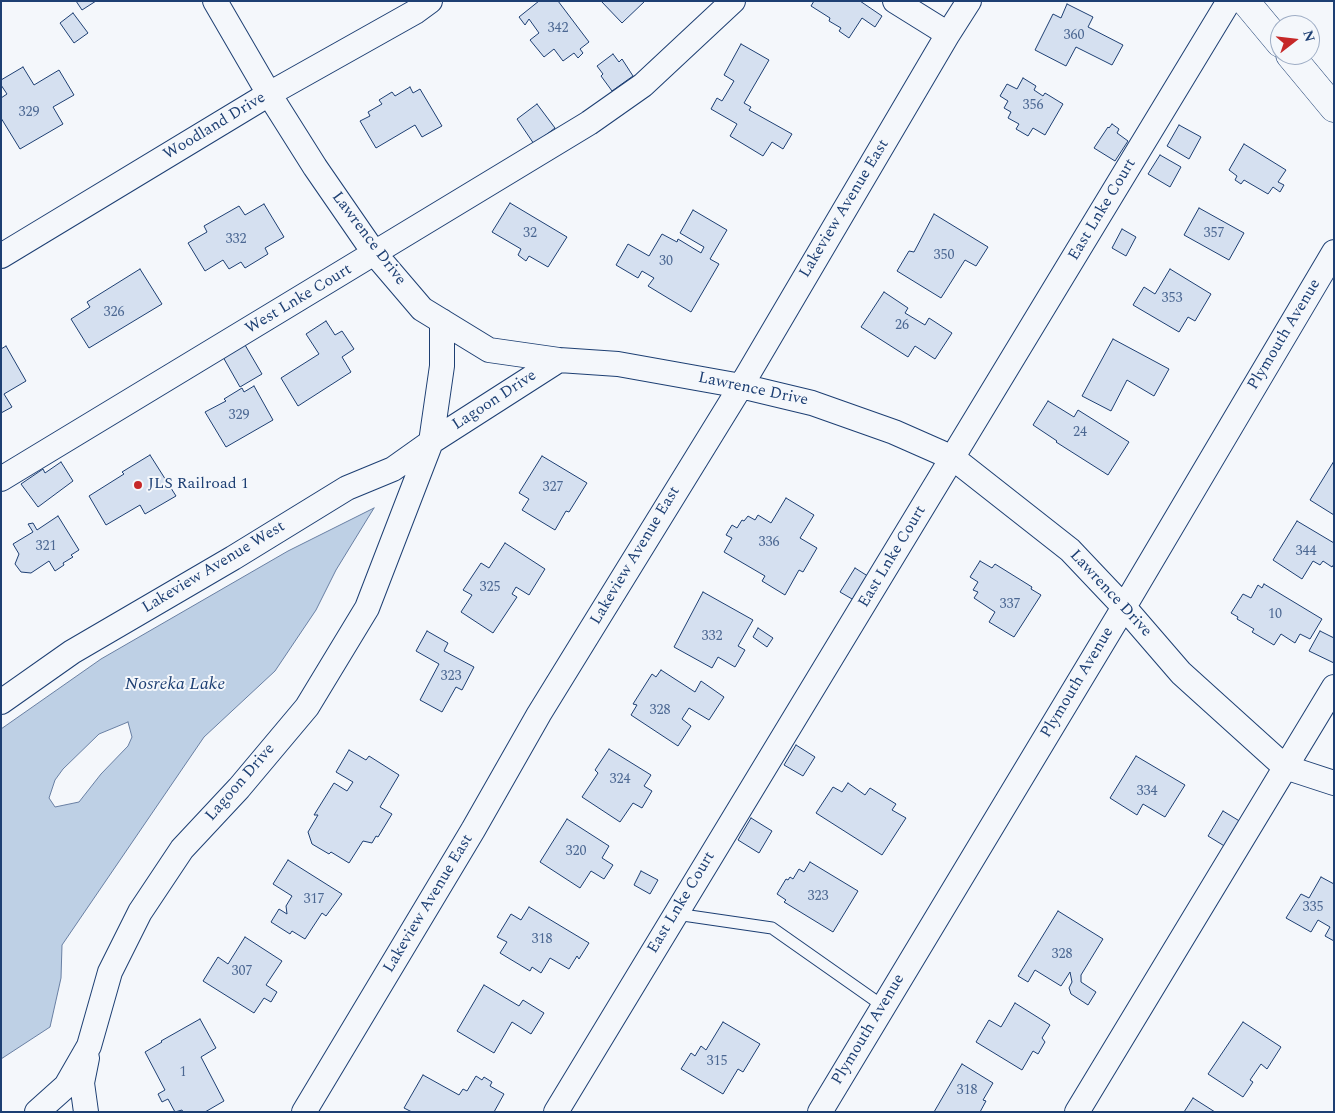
<!DOCTYPE html>
<html>
<head>
<meta charset="utf-8">
<style>
  body { margin:0 }
  #map { position:relative; width:1335px; height:1113px; overflow:hidden; background:#f4f7fb; font-family:Spectral,serif }
  canvas { display:block }
  .frame { position:absolute; inset:0; border:2px solid #1d3f73; pointer-events:none }
  .north { position:absolute; left:1270px; top:15px; width:50px; height:50px; box-sizing:border-box; background:#f4f7fb; border:1px solid #9eadc5; border-radius:50%; rotate:74deg; font-size:14px; font-weight:700; line-height:20px; text-align:center; color:#1d3f73 }
  .north::after { content:''; display:block; margin:auto; width:18px; height:22px; background:#c62828; clip-path:polygon(50% 0,100% 100%,50% 72%,0 100%) }
</style>
</head>
<body>
<div id="map">
<canvas width="1335" height="1113"></canvas>
<div class="frame"></div>
<div class="north">N</div>
</div>
<script>
const ctx = document.querySelector('canvas').getContext('2d');
ctx.lineJoin = 'round';
function fill(path, color) { ctx.fillStyle = color; ctx.fill(path, 'evenodd'); }
const shape = rows => new Path2D(rows.map(r => 'M' + r).join(''));
function trace(path, color, width, dash) { ctx.strokeStyle = color; ctx.lineWidth = width; ctx.lineCap = dash ? 'butt' : 'round'; ctx.setLineDash(dash || []); ctx.stroke(path); }
function label(font, color, halo, rows, align = 'center') {
  ctx.font = font + ' Spectral,serif'; ctx.lineWidth = 4; ctx.setLineDash([]); ctx.textBaseline = 'middle'; ctx.strokeStyle = halo; ctx.fillStyle = color; for (const [text, x, y, turn = 0] of rows) {
    ctx.save(); ctx.translate(x, y); ctx.rotate((+turn || 0) * Math.PI / 180); ctx.textAlign = isNaN(turn) ? turn : align; if (halo) ctx.strokeText(text, 0, 0); ctx.fillText(text, 0, 0); ctx.restore();
  }
}
const water = shape([
  [374,508,336,570,316,610,275,671,204,737,62,945,61,978,50,1027,1,1059,1,729,101,659,288,551,374,508],
  [128,722,132,737,128,746,101,774,79,802,55,807,49,798,55,780,63,769,99,734,128,722]
]);
fill(water, '#bed0e5');
trace(water, '#687fa3', 1);
const building = shape([
  [76,1,96,1,82,10,76,1],
  [539,1,558,1,589,42,580,49,583,53,578,58,574,53,563,61,554,49,544,57,530,40,539,33,529,19,525,25,519,17,539,1],
  [601,1,645,1,622,23,601,1],
  [814,1,860,1,882,16,875,27,862,18,849,38,839,31,841,28,829,21,830,18,811,6,814,1],
  [1067,4,1093,17,1088,27,1123,45,1112,65,1076,47,1066,66,1035,50,1053,14,1061,18,1067,4],
  [73,13,88,33,74,43,60,23,73,13],
  [741,44,769,60,744,103,751,107,749,110,792,134,783,149,772,142,763,156,730,136,737,124,711,109,717,98,722,101,734,81,724,75,741,44],
  [613,54,619,62,622,59,633,76,612,91,601,76,603,74,597,66,613,54],
  [23,67,34,85,59,70,74,95,53,107,63,124,20,149,1,118,1,98,7,94,1,85,1,80,23,67],
  [1023,78,1036,86,1034,90,1043,96,1045,93,1063,104,1045,135,1033,128,1028,136,1016,129,1019,124,1008,118,1011,112,1004,108,1008,101,1000,96,1007,84,1017,89,1023,78],
  [410,87,413,93,420,89,442,126,422,137,415,125,376,148,360,121,370,116,368,112,382,104,379,100,392,92,395,96,410,87],
  [537,104,555,128,534,144,517,119,537,104],
  [1112,124,1119,129,1117,133,1128,141,1115,161,1094,148,1108,127,1109,128,1112,124],
  [1179,125,1201,137,1189,159,1167,146,1179,125],
  [1244,144,1286,170,1278,182,1284,185,1280,192,1273,187,1268,194,1244,180,1241,184,1235,180,1237,176,1229,170,1244,144],
  [1160,155,1181,167,1170,187,1148,174,1160,155],
  [510,203,567,237,548,267,529,256,526,261,518,255,521,249,492,232,510,203],
  [264,204,284,237,265,248,268,254,245,268,241,262,229,269,223,260,205,271,188,243,207,232,204,226,239,206,245,215,264,204],
  [1199,208,1244,233,1229,260,1184,235,1199,208],
  [693,210,727,230,710,259,719,264,691,312,648,286,654,278,642,271,638,278,616,265,628,244,649,256,662,234,677,242,678,239,701,253,704,247,680,233,693,210],
  [934,214,988,247,976,266,965,260,941,298,897,271,909,251,914,252,934,214],
  [1122,229,1136,237,1126,256,1112,248,1122,229],
  [140,269,162,304,89,348,71,319,90,307,87,302,140,269],
  [1170,269,1211,294,1195,321,1188,317,1179,332,1133,305,1144,287,1155,294,1170,269],
  [884,292,908,308,905,313,925,325,929,318,952,333,935,359,915,346,908,357,861,327,884,292],
  [326,321,335,335,342,331,354,349,342,357,351,372,298,406,281,378,319,354,306,334,326,321],
  [1113,339,1169,369,1154,396,1127,380,1111,411,1082,396,1113,339],
  [245,345,262,374,240,387,223,357,245,345],
  [6,346,26,381,4,394,12,407,1,413,1,349,6,346],
  [254,386,273,420,226,447,205,412,226,401,224,399,242,388,244,392,254,386],
  [1048,401,1074,417,1078,410,1129,442,1108,475,1056,442,1057,441,1033,425,1048,401],
  [150,455,176,496,145,514,140,505,106,525,89,496,124,474,122,472,150,455],
  [542,456,587,483,569,512,566,511,555,530,522,510,529,499,519,493,542,456],
  [1334,461,1334,515,1310,500,1334,461],
  [61,462,73,481,38,507,21,484,43,469,45,473,61,462],
  [786,498,814,515,800,538,817,548,803,572,799,570,785,595,762,581,765,576,724,552,732,538,726,535,732,525,737,528,742,520,744,521,748,516,755,520,758,515,771,523,786,498],
  [58,516,79,550,71,555,73,557,63,563,64,565,55,571,49,561,31,573,21,572,15,564,19,554,13,544,33,532,28,524,33,523,37,530,58,516],
  [1297,521,1334,543,1334,564,1332,567,1323,561,1320,565,1313,561,1302,579,1273,560,1297,521],
  [505,543,545,569,529,595,516,587,512,594,517,597,493,633,461,612,472,595,463,590,481,563,489,568,505,543],
  [980,561,992,568,995,564,1032,587,1031,589,1041,595,1014,637,989,622,995,612,974,598,978,592,973,590,978,582,970,577,980,561],
  [855,568,874,580,859,603,840,592,855,568],
  [1264,584,1322,619,1310,639,1300,634,1295,643,1281,634,1274,645,1252,632,1254,629,1237,619,1238,617,1231,613,1243,594,1251,598,1258,585,1262,588,1264,584],
  [703,592,753,620,738,646,745,650,735,667,718,657,712,668,674,647,703,592],
  [758,628,773,638,767,647,753,637,758,628],
  [427,631,448,643,444,651,474,667,462,690,456,687,442,712,420,700,439,664,416,651,427,631],
  [1320,631,1334,638,1334,663,1309,651,1320,631],
  [661,670,695,692,701,681,724,697,709,720,689,708,682,719,691,726,678,746,631,715,637,705,633,704,652,674,656,677,661,670],
  [796,745,815,757,803,776,784,765,796,745],
  [609,749,651,775,644,786,652,791,642,808,633,803,620,822,582,797,598,773,595,770,609,749],
  [349,750,366,760,369,756,399,775,380,807,392,814,378,837,376,836,372,843,363,841,349,863,331,852,329,854,312,844,308,832,318,815,314,815,334,783,347,791,353,782,336,772,349,750],
  [1136,756,1185,785,1165,817,1143,804,1137,815,1110,798,1136,756],
  [848,783,865,795,870,788,896,804,892,810,906,818,882,855,816,813,833,787,842,792,848,783],
  [1223,811,1246,825,1231,850,1208,836,1223,811],
  [751,818,772,831,759,853,738,840,751,818],
  [567,819,609,846,602,858,613,865,604,879,591,871,580,888,540,862,567,819],
  [288,860,342,894,326,916,322,913,305,939,292,931,290,934,271,922,279,909,287,914,286,906,292,896,273,884,288,860],
  [810,862,858,891,833,932,784,902,786,900,777,894,786,879,788,880,790,877,793,879,799,869,804,872,810,862],
  [641,871,658,880,650,894,634,885,641,871],
  [1321,877,1334,884,1334,941,1325,936,1330,927,1318,920,1311,932,1286,918,1301,894,1309,898,1321,877],
  [529,907,589,943,579,959,577,956,569,969,550,958,541,973,532,967,530,971,500,953,507,942,497,937,511,914,521,920,529,907],
  [1058,911,1103,939,1081,975,1081,982,1096,992,1088,1005,1071,994,1069,988,1072,982,1070,972,1061,986,1035,970,1028,982,1018,976,1058,911],
  [245,937,282,961,266,985,277,992,271,1002,264,998,254,1013,203,981,218,957,228,964,245,937],
  [484,985,519,1006,523,1000,544,1013,531,1034,512,1022,494,1053,457,1031,484,985],
  [1015,1003,1050,1025,1042,1038,1045,1042,1038,1054,1033,1051,1022,1070,976,1042,989,1020,1001,1027,1015,1003],
  [200,1019,216,1048,201,1057,224,1101,205,1112,183,1112,182,1110,175,1112,168,1099,162,1102,158,1094,165,1090,145,1052,162,1042,161,1041,200,1019],
  [723,1022,760,1044,743,1072,738,1069,723,1094,681,1069,691,1053,695,1056,701,1046,706,1050,723,1022],
  [1243,1022,1281,1047,1267,1069,1261,1064,1250,1080,1253,1082,1243,1097,1208,1074,1243,1022],
  [962,1064,993,1083,983,1100,986,1101,980,1112,934,1112,962,1064],
  [423,1075,459,1095,463,1089,467,1091,476,1076,482,1080,484,1077,492,1082,490,1086,504,1094,494,1112,412,1112,404,1108,423,1075],
  [1193,1098,1215,1112,1184,1112,1193,1098]
]);
fill(building, '#d5e0f0');
trace(building, '#1d3f73', 1);
const lane = shape([
  [676,914,772,928,883,1006]
]);
const street = shape([
  [215,1,269,94,315,167,375,254,422,309,489,350,559,360,618,364,741,386,812,403,894,432,953,458,1070,550,1124,607,1181,673,1285,767,1334,783],
  [895,1,948,34],
  [1,256,269,94,415,12,430,1],
  [442,321,442,366,431,442,559,360],
  [1,479,589,123,643,85,733,1],
  [1,702,72,652,233,558,347,488,393,469,431,442],
  [37,1112,66,1086,89,1046,110,972,140,912,182,849,239,788,307,707,367,608,431,442],
  [86,1112,82,1083,87,1058],
  [304,1112,473,830,539,714,741,386,948,34,969,1],
  [556,1112,1229,1],
  [820,1112,1124,607,1334,252],
  [1077,1112,1334,687]
]);
const secondary = shape([
  [1245,1,1280,43],
  [1290,55,1334,108]
]);
trace(lane, '#1d3f73', 13);
trace(street, '#1d3f73', 26);
trace(secondary, '#1d3f73', 29);
trace(lane, '#f4f7fb', 11);
trace(street, '#f4f7fb', 24);
trace(secondary, '#f4f7fb', 28);
for (const [x, y, r, color] of [
  [138,485,5,"#c62828"]
]) { const dot = new Path2D(); dot.arc(x, y, r, 0, 2 * Math.PI); ctx.fillStyle = color; ctx.fill(dot); trace(dot, '#f4f7fb', 2); }
label('14px', '#4b6792', null, [
  ["342",558,29],
  ["360",1074,36],
  ["356",1033,106],
  ["329",29,113],
  ["32",530,234],
  ["357",1214,234],
  ["332",236,240],
  ["350",944,256],
  ["30",666,262],
  ["353",1172,299],
  ["326",114,313],
  ["26",902,326],
  ["329",239,416],
  ["24",1080,433],
  ["327",553,488],
  ["336",769,543],
  ["321",46,547],
  ["344",1306,552],
  ["325",490,588],
  ["337",1010,605],
  ["10",1275,615],
  ["332",712,637],
  ["323",451,677],
  ["328",660,711],
  ["324",620,780],
  ["334",1147,792],
  ["320",576,852],
  ["323",818,897],
  ["317",314,900],
  ["335",1313,908],
  ["318",542,940],
  ["328",1062,955],
  ["307",242,972],
  ["315",717,1062],
  ["1",183,1073],
  ["318",967,1091]
]);
label('16px', '#1d3f73', '#f4f7fb', [
  ["Woodland Drive",215,127,-31],
  ["Lakeview Avenue East",845,209,-59],
  ["East Lnke Court",1103,210,-59],
  ["Lawrence Drive",368,239,53],
  ["West Lnke Court",299,300,-31],
  ["Plymouth Avenue",1285,335,-59],
  ["Lawrence Drive",753,390,12],
  ["Lagoon Drive",495,401,-33],
  ["Lakeview Avenue East",636,556,-59],
  ["East Lnke Court",893,557,-59],
  ["Lakeview Avenue West",214,568,-31],
  ["Lawrence Drive",1110,594,47],
  ["Plymouth Avenue",1078,683,-59],
  ["Lagoon Drive",241,783,-49],
  ["East Lnke Court",682,903,-59],
  ["Lakeview Avenue East",429,904,-59],
  ["Plymouth Avenue",869,1030,-59]
]);
label('16px', '#1d3f73', '#f4f7fb', [
  ["JLS Railroad 1",148,485]
], 'left');
label('italic 18px', '#1d3f73', '#f4f7fb', [
  ["Nosreka Lake",175,685]
]);
</script>
</body>
</html>
